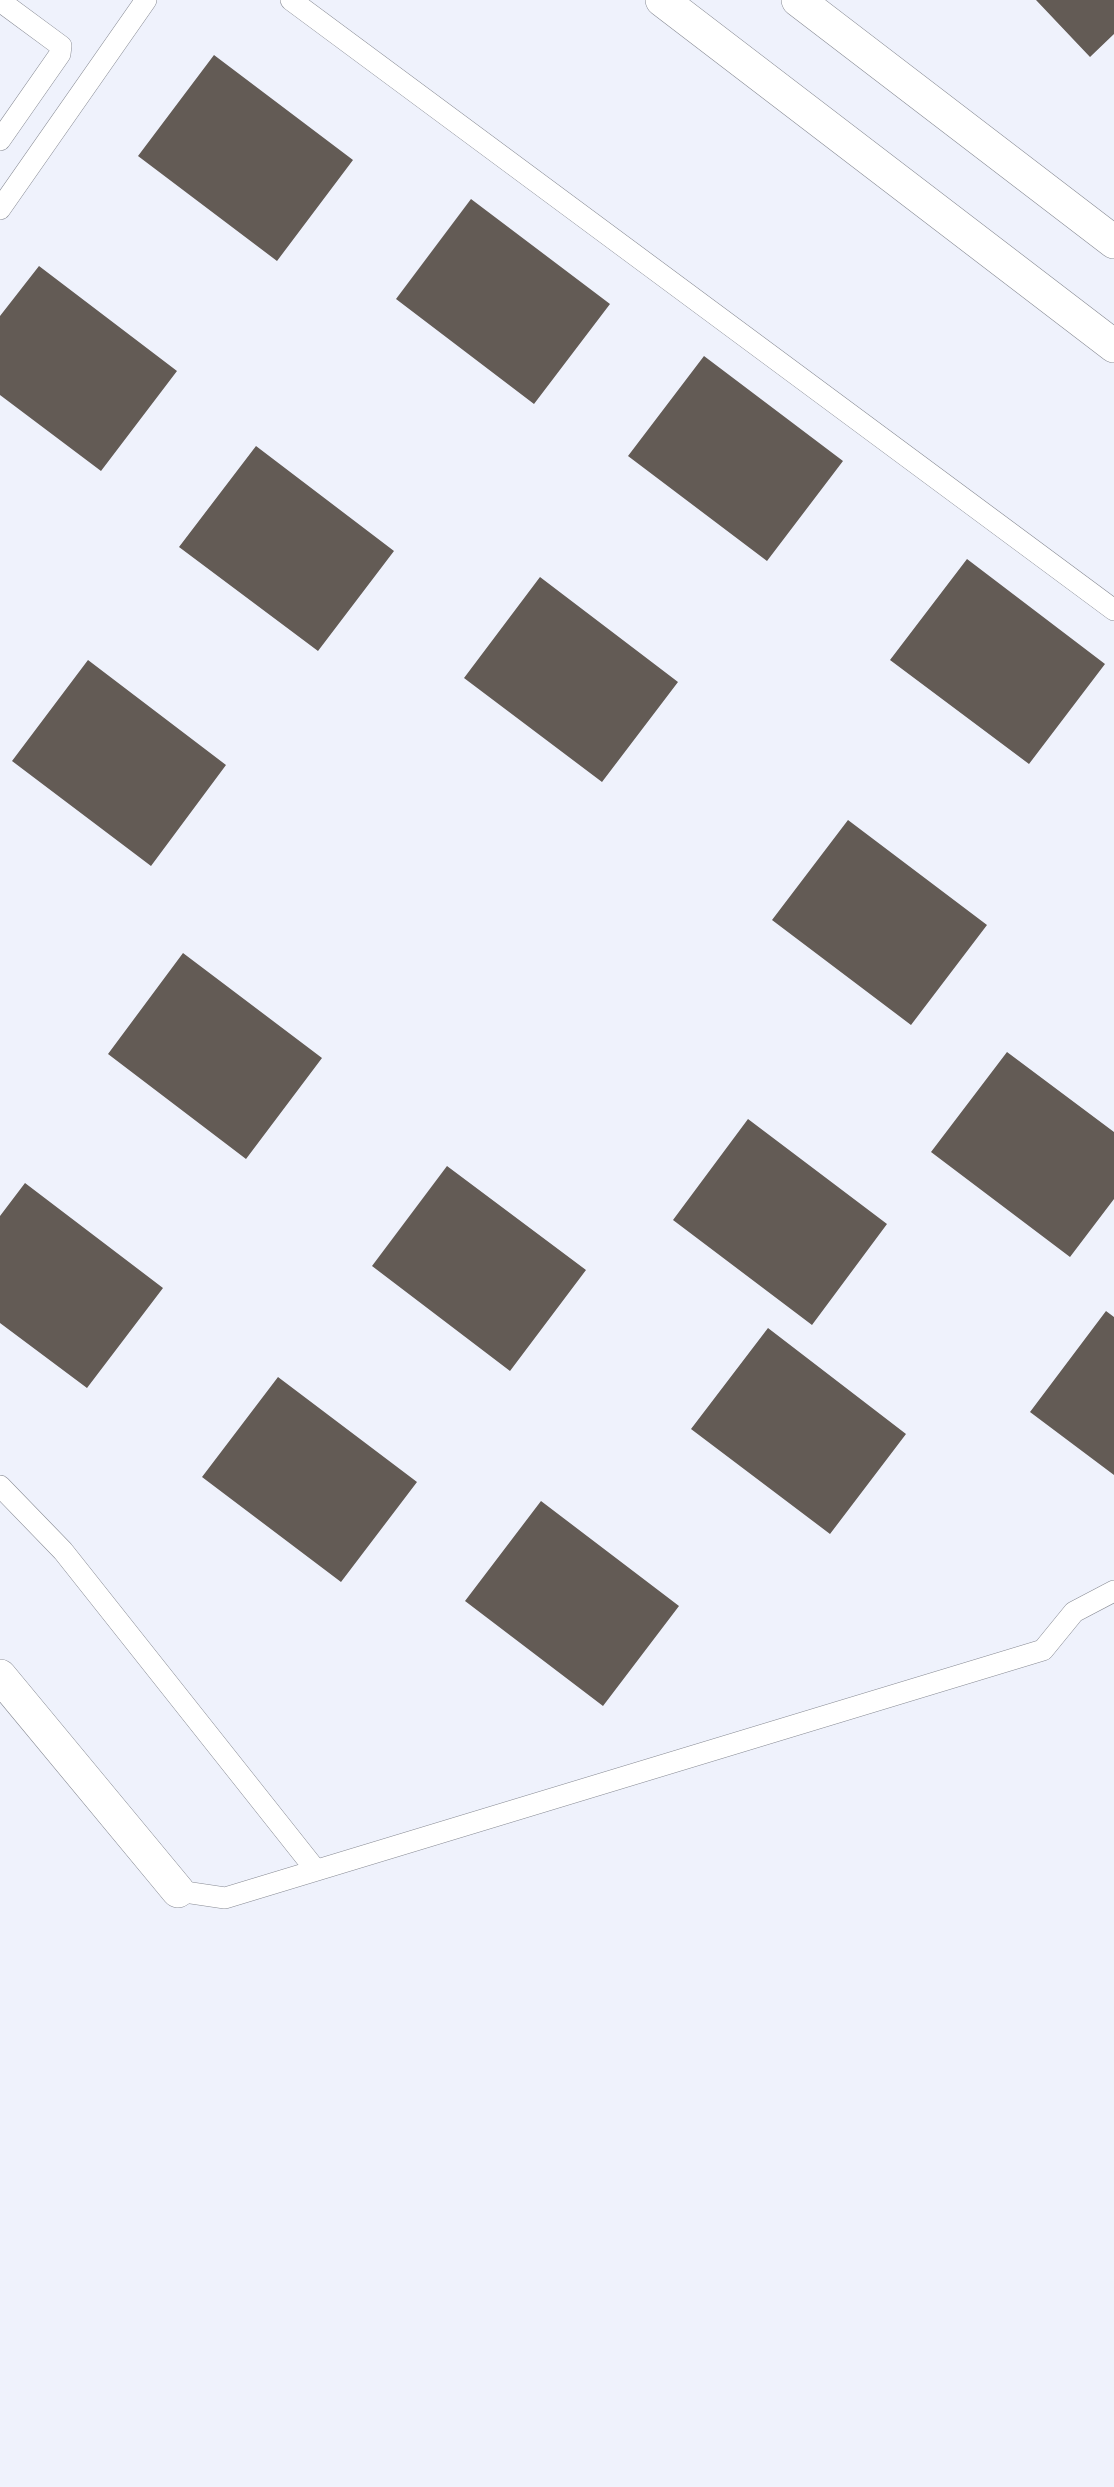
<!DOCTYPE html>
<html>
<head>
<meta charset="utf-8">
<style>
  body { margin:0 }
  canvas { display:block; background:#eff2fc }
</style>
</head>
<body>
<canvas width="1114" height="2487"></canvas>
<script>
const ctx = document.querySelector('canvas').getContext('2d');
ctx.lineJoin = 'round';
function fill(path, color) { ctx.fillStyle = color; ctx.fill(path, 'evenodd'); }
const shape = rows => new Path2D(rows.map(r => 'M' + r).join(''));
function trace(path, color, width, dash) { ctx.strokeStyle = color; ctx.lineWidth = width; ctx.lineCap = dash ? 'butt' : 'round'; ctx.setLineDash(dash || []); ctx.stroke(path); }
fill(shape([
  [1036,0,1114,0,1114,34,1090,57],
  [214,55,353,160,277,261,138,156],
  [471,199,610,304,534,404,396,299],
  [39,266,177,371,101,471,0,395,0,316],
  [704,356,843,461,767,561,628,456],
  [256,446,394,551,318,651,179,547],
  [967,559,1105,664,1029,764,890,660],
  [540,577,678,682,602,782,464,678],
  [88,660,226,765,151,866,12,761],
  [848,820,987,925,911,1025,772,920],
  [183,953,322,1058,246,1159,108,1054],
  [1007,1052,1114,1132,1114,1199,1070,1257,931,1152],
  [748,1119,887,1224,812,1325,673,1220],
  [447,1166,586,1270,510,1371,372,1266],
  [25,1183,163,1288,87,1388,0,1323,0,1216],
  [1106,1311,1114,1317,1114,1475,1030,1412],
  [768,1328,906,1434,830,1534,691,1429],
  [278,1377,417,1482,341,1582,202,1477],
  [541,1501,679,1606,603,1706,465,1601]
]), '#635b55');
const service = shape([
  [291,0,1114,610],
  [0,1,61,46,60,54,0,140],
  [0,209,146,0],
  [0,1486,63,1551,315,1869],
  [178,1891,225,1898,1043,1650,1074,1612,1114,1591]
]);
const tertiary = shape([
  [0,1676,178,1891]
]);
const primary = shape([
  [662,0,1114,346],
  [798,0,1114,242]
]);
trace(service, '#888b94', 22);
trace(tertiary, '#888b94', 34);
trace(primary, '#888b94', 34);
trace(service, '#fff', 21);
trace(tertiary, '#fff', 33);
trace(primary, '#fff', 33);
</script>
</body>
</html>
